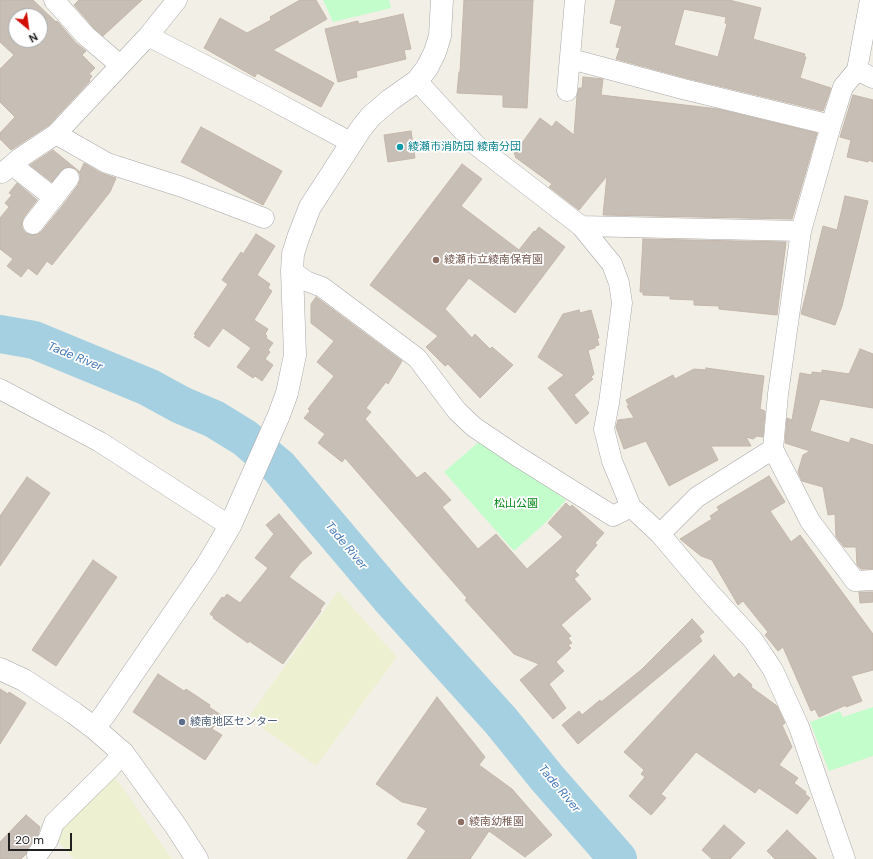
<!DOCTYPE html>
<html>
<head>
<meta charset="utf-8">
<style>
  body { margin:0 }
  #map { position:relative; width:873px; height:859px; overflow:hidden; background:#f2efe7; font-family:"DM Sans",sans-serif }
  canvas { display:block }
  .north { position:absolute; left:8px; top:8px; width:40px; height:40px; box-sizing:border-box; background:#fff; border:1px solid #a6a6a6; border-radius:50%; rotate:151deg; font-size:11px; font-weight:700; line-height:16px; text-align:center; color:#212121 }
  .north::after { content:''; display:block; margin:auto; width:14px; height:18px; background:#d20c00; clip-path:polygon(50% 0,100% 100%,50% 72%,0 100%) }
  .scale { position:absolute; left:8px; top:833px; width:64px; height:18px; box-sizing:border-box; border:2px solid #212121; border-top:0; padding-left:5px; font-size:12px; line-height:14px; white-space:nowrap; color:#212121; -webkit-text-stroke:3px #fff; paint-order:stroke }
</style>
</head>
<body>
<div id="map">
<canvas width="873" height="859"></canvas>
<div class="north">N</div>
<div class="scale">20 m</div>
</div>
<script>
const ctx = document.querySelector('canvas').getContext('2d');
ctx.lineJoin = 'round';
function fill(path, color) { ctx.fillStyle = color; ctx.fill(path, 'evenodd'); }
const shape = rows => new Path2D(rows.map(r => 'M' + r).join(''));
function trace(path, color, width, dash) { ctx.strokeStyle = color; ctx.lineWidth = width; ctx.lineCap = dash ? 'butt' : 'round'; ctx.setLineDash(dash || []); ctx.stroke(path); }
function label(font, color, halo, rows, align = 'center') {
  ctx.font = font + ' "DM Sans","Noto Sans JP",sans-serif'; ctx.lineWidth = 3.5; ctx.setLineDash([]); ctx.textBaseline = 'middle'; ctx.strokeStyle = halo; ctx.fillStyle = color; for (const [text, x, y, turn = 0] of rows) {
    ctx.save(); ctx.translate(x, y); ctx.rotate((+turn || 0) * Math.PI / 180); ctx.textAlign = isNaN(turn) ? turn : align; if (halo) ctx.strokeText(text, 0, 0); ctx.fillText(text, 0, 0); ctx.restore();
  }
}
fill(shape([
  [338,591,397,657,316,766,248,718],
  [113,774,172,859,74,859,57,840,61,826]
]), '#edf1d2');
fill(shape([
  [323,0,389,0,391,8,333,22],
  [481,440,566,500,546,522,514,551,444,472],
  [873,707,873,756,829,771,810,722,840,711,843,717]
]), '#c3fdcb');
trace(shape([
  [0,334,34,340,148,387,181,405,214,419,245,438,261,452,279,467,390,598,501,721,547,778,618,859]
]), '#a5d0e1', 38);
const building = shape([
  [0,0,33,0,56,22,57,21,76,43,86,51,82,55,95,68,89,74,92,76,89,80,90,81,49,125,11,150,0,139,0,133,15,117,0,102,0,69,14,55,0,42,0,0],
  [16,16,40,16,40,40,16,40,16,16],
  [79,0,142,0,103,36,93,27,74,5,79,0],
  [300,0,316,0,327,19,273,50,334,83,321,107,257,73,255,77,204,48,220,18,247,33,271,20,270,17,300,0],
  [464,0,533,0,527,108,503,107,503,95,457,93,459,72,460,72,464,0],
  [616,0,729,0,761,8,753,39,805,54,804,57,806,57,800,78,831,88,823,111,686,78,616,59,620,48,616,47,622,26,610,23,616,0],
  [684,9,726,17,725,23,727,24,718,57,674,45,684,9],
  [403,14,411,49,404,50,406,59,356,71,357,77,338,82,325,29,358,21,359,24,403,14],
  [583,77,603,79,601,95,718,109,817,133,792,219,603,215,607,176,579,210,549,187,552,184,515,157,516,156,514,154,540,118,552,127,556,121,574,135,577,96,579,88,582,88,583,77],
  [853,95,873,100,873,162,869,160,868,162,847,157,851,140,840,137,853,95],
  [201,127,282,171,263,205,181,162,201,127],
  [411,131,415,158,388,162,384,135,411,131],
  [53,150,80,172,84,163,101,173,116,178,110,192,52,265,47,261,37,275,28,268,21,277,7,266,13,259,0,249,0,218,9,207,5,203,12,195,9,193,17,183,37,200,24,217,22,222,22,228,26,233,32,235,38,234,42,231,63,205,78,185,80,180,80,174,76,169,70,167,64,168,52,182,30,165,53,150],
  [462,164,482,179,461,206,519,250,534,231,535,232,539,227,565,247,515,313,469,278,445,309,472,338,475,334,490,349,492,347,513,365,480,398,448,364,445,366,426,347,438,336,370,285,462,164],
  [845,196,868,201,842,306,835,325,801,314,823,226,837,230,845,196],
  [256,234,275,246,257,275,270,284,268,288,272,291,254,320,268,329,265,334,267,336,266,338,273,343,268,350,270,352,265,359,273,365,262,381,255,376,253,378,237,367,251,348,223,328,209,347,194,337,196,335,194,334,228,284,222,280,241,252,243,254,256,234],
  [643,239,786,242,777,315,719,309,719,306,694,305,694,300,670,299,670,296,643,295,643,292,640,292,643,239],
  [316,297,402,361,388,384,386,382,366,408,371,412,365,419,417,478,425,472,451,500,442,507,478,549,496,534,527,569,563,537,548,523,566,503,570,507,572,505,604,533,595,543,597,545,575,571,579,575,574,579,591,599,561,625,571,636,568,638,572,643,568,645,571,648,556,662,564,671,549,684,566,708,553,719,520,680,539,664,514,654,465,600,467,598,345,458,342,462,318,443,325,434,304,418,310,411,308,409,334,376,317,362,334,341,311,323,311,304,316,297],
  [579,310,580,313,591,310,599,338,597,338,599,345,595,346,595,348,588,350,594,374,591,377,593,379,574,395,589,413,576,424,548,388,564,375,538,357,563,314,579,310],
  [860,349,873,354,873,408,820,399,810,431,849,443,851,438,873,445,873,569,861,569,857,565,856,547,844,547,836,537,835,514,828,515,823,487,802,481,798,472,803,455,810,451,785,443,787,418,792,420,800,373,812,375,812,372,822,373,822,370,849,374,860,349],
  [706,368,764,376,760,409,765,411,763,437,757,436,753,439,746,437,751,446,711,446,718,460,669,486,646,441,624,449,616,427,618,420,634,418,627,406,629,406,626,400,673,375,675,379,694,369,706,370,706,368],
  [769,476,785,502,770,511,791,542,800,535,873,634,873,670,851,676,862,701,846,707,846,705,819,717,815,709,811,711,783,647,778,651,765,635,768,632,743,601,738,605,712,560,701,556,680,539,712,519,710,516,719,510,717,507,769,476],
  [27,477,50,493,0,566,0,516,27,477],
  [279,514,312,553,301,562,289,577,325,603,320,610,321,611,283,664,249,641,248,643,213,618,214,617,210,614,222,597,224,598,227,594,240,603,268,568,255,558,274,534,266,525,279,514],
  [93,560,117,577,56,666,32,650,93,560],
  [859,592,873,592,873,602,860,603,859,592],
  [692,619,704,632,699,636,702,641,578,744,562,725,579,711,582,715,600,700,601,702,641,670,692,619],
  [714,655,734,678,739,673,752,685,751,687,777,706,785,723,782,725,792,747,779,765,798,778,794,783,806,792,805,794,810,798,797,814,759,788,755,793,696,752,661,794,666,798,651,815,629,796,645,777,641,774,644,770,624,752,714,655],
  [158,674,184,691,186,689,210,705,209,707,221,715,212,729,222,735,205,760,133,712,158,674],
  [0,689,8,694,9,692,26,703,0,744,0,689],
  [437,697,485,757,479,765,512,789,552,835,525,857,489,831,470,859,407,859,426,831,417,824,428,808,402,802,376,784,437,697],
  [26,815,40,827,38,835,28,848,26,854,21,859,0,859,0,842,26,815],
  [724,825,745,843,730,859,712,859,702,850,724,825],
  [787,830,817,859,775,859,767,851,787,830]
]);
fill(building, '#c7beb6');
trace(building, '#c4b6a8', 1);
const minor = shape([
  [54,0,85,35,120,65],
  [870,0,857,70,843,87,831,125,801,231,778,394,773,449,810,521,855,581,873,580],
  [148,36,259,93,352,143],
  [571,59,683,89,831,125],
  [857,70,873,78],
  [417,81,476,145,581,226,612,264,619,283,622,303,609,403,604,429,612,461,631,507],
  [567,91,575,0],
  [56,134,107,163,182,187,264,218],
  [14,163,21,172,54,198],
  [2,173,20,158,56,134,148,36,177,0],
  [33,224,69,178],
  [581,226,801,231],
  [292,271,306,281,322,287,417,358,457,411,474,427,517,456,613,516,631,507,660,534,709,592,753,640,773,670,799,727,845,859],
  [0,389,100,442,230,526],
  [660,534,697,497,773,449],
  [37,855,48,840,54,823,111,767,123,753]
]);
const tertiary = shape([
  [0,669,24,680,74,713,94,728,123,753,175,825,197,859],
  [94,728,105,714,207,565,230,526,279,415,287,393,295,355,292,271,293,254,298,238,310,207,360,130,371,116,390,100,417,81,427,68,435,52,440,36,442,0]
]);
trace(minor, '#a8a8a8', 21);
trace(tertiary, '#a8a8a8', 23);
trace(minor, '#fff', 20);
trace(tertiary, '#fff', 22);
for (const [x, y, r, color] of [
  [400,147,4,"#0f9aa8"],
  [436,260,4,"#8d6e63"],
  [182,722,4,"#5c6f8a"],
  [461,822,4,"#8d6e63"]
]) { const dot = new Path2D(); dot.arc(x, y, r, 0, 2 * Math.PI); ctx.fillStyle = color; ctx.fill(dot); trace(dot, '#fff', 1.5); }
label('11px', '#0d838f', '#fff', [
  ["綾瀬市消防団 綾南分団",408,147]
], 'left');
label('11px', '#785e54', '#fff', [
  ["綾瀬市立綾南保育園",444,260],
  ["綾南幼稚園",469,822]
], 'left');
label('11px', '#058918', '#fff', [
  ["松山公園",516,504]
]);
label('11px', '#4e5e75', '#fff', [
  ["綾南地区センター",190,722]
], 'left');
label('italic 12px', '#4678b8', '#fff', [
  ["Tade River",75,357,22],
  ["Tade River",346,546,50],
  ["Tade River",559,789,50]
]);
</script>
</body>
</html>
